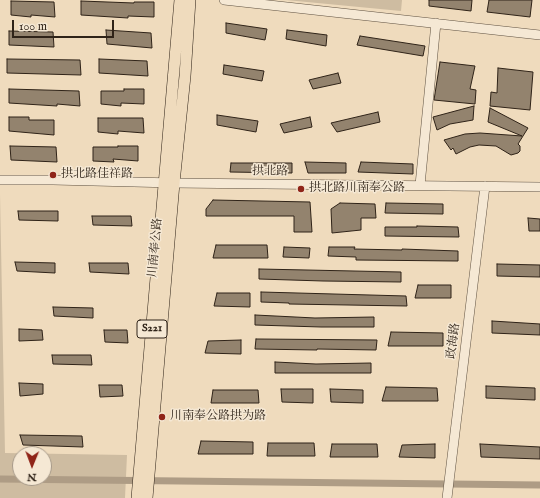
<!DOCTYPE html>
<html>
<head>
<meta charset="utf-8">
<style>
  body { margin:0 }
  #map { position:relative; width:540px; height:498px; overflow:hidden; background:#efdbbd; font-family:"IM FELL English",serif }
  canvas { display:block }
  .north { position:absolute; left:12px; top:446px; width:40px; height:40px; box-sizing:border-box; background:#f5e8d4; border:1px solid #a69989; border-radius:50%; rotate:181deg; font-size:11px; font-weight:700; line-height:16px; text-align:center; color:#2f2318 }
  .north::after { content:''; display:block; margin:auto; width:14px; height:18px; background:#8f2418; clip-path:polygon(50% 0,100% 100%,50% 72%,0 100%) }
  .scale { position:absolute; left:12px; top:20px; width:102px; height:18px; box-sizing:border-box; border:2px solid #2f2318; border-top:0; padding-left:5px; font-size:12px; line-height:14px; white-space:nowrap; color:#2f2318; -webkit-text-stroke:3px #f5e8d4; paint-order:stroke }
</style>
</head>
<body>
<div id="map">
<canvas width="540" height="498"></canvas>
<div class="north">N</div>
<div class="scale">100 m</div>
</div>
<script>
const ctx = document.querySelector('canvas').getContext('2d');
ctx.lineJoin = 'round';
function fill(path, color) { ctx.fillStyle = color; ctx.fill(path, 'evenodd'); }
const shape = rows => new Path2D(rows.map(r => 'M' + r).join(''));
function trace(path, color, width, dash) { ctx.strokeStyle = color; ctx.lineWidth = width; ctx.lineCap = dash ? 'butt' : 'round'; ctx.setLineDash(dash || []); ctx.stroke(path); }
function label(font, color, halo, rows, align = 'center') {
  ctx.font = font + ' "IM FELL English","Noto Serif SC",serif'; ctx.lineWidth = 3; ctx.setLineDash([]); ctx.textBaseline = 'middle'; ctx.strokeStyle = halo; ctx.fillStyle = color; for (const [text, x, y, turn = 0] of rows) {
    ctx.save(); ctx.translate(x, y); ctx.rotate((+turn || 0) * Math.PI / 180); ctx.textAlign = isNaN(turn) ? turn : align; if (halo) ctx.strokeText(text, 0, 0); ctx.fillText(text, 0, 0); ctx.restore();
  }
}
fill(shape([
  [286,0,402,0,401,11],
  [0,194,5,453,127,455,125,498,0,498],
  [20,454,44,454,44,478,20,478]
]), '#cebca1');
trace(shape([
  [0,479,540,485]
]), '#ae9c85', 7);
const building = shape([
  [429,0,472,0,471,11,429,6,429,0],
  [489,0,532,0,530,17,487,12,489,0],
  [11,1,54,2,55,17,31,15,31,17,11,15,11,1],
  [81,1,134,3,134,2,154,2,154,17,128,16,128,18,81,15,81,1],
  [226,23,267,29,265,40,226,33,226,23],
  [106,30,151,33,152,48,107,44,106,30],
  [287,30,327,35,326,46,286,39,287,30],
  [9,31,53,32,54,47,9,45,9,31],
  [360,36,425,46,423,56,357,45,360,36],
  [7,59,80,60,81,75,7,73,7,59],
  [99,59,147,61,148,76,99,73,99,59],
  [440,62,475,66,470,89,476,90,475,104,434,100,440,62],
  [224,65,264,71,262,81,223,74,224,65],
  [498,68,533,72,530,110,490,106,491,92,497,93,498,68],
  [338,73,341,83,313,89,309,80,338,73],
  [9,89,79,91,80,106,57,104,57,106,9,103,9,89],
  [124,89,144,89,144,104,121,103,121,106,101,104,101,91,124,91,124,89],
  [474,106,473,120,450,124,437,130,433,117,474,106],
  [490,108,528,128,518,144,520,146,520,151,518,153,511,155,496,146,479,145,470,147,456,154,453,148,451,150,444,140,465,134,480,133,522,136,488,122,490,108],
  [378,112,380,122,337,132,331,123,378,112],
  [217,115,258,121,256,132,217,125,217,115],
  [9,117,29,117,29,120,54,120,54,135,9,131,9,117],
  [310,117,312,127,284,133,280,124,310,117],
  [98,118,143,118,144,133,118,131,118,134,98,132,98,118],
  [10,146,56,147,57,162,11,160,10,146],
  [118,146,138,146,138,161,113,159,114,162,93,161,93,147,118,147,118,146],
  [305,162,346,163,346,173,308,173,305,162],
  [361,162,413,164,413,174,358,172,361,162],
  [231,163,292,163,292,173,230,172,231,163],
  [213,200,310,202,312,232,294,232,294,216,206,216,206,209,213,200],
  [340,203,375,204,376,218,361,218,361,230,332,233,331,209,340,203],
  [386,203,443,204,443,214,385,213,386,203],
  [18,211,58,211,58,221,19,220,18,211],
  [92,216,131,216,132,226,93,225,92,216],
  [528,218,540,219,540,231,529,231,528,218],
  [417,226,458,227,459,237,385,236,385,227,417,227,417,226],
  [216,245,267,245,268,258,213,258,216,245],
  [284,247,310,248,309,258,283,257,284,247],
  [329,247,355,247,354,249,402,250,402,249,458,251,458,261,356,260,356,257,328,256,329,247],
  [15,262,55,263,55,273,17,271,15,262],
  [89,263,128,263,129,274,90,272,89,263],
  [497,264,540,265,540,277,497,276,497,264],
  [259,269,401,272,401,282,323,281,259,279,259,269],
  [418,285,451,285,451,298,415,298,418,285],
  [261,292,406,296,407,306,289,304,289,303,261,302,261,292],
  [217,293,250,293,250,307,214,306,217,293],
  [53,307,93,308,93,318,54,316,53,307],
  [255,315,315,318,374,317,374,327,321,327,255,325,255,315],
  [492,321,540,324,540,335,492,333,492,321],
  [19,329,42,330,43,340,19,341,19,329],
  [104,330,127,330,128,343,105,342,104,330],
  [391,332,443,333,443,346,388,346,391,332],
  [256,339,377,340,376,350,317,349,317,350,255,349,256,339],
  [241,340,241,354,205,353,208,341,241,340],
  [52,355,91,355,92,365,53,364,52,355],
  [275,362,316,364,371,363,371,373,275,373,275,362],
  [19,383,43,384,43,394,20,396,19,383],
  [99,385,122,385,123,396,100,397,99,385],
  [486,386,535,388,535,400,486,398,486,386],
  [386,387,437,388,438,401,382,401,386,387],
  [281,389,313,389,313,403,282,402,281,389],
  [330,389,363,390,363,403,331,402,330,389],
  [213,390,258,390,259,403,211,403,213,390],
  [20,435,82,436,83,447,23,445,20,435],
  [201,441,253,442,253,454,198,454,201,441],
  [268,443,314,443,315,456,267,456,268,443],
  [332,444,377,444,378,457,330,457,332,444],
  [435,444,435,458,399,457,402,445,435,444],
  [480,444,540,447,540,459,481,457,480,444]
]);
fill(building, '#93836e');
trace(building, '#2f2318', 1);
const minor = shape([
  [224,0,540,35],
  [0,180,53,180,174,183,540,187],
  [420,185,436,23],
  [447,498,485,186]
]);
const major = shape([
  [137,498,180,0],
  [147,498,174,183,185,76,190,0]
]);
trace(minor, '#5f5141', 10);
trace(major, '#2f2318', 12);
trace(minor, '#f5e8d4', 9);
trace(major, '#efdbbd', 11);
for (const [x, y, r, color] of [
  [53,175,4,"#8f2418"],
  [301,189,4,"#8f2418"],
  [162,417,4,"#8f2418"]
]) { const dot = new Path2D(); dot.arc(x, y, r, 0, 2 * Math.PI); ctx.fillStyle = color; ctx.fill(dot); trace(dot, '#f5e8d4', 1.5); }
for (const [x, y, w] of [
  [152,329,30]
]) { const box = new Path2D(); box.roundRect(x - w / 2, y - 9, w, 18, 3); ctx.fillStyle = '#f5e8d4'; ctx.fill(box); trace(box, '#2f2318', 1); }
label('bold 11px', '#2f2318', null, [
  ["S221",152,329]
]);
label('12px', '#2f2318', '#f5e8d4', [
  ["拱北路",270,172,1],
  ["川南奉公路",156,248,-85],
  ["政海路",454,341,-83]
]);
label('12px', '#2f2318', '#f5e8d4', [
  ["拱北路佳祥路",61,175],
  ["拱北路川南奉公路",309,189],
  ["川南奉公路拱为路",170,417]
], 'left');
</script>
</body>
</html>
